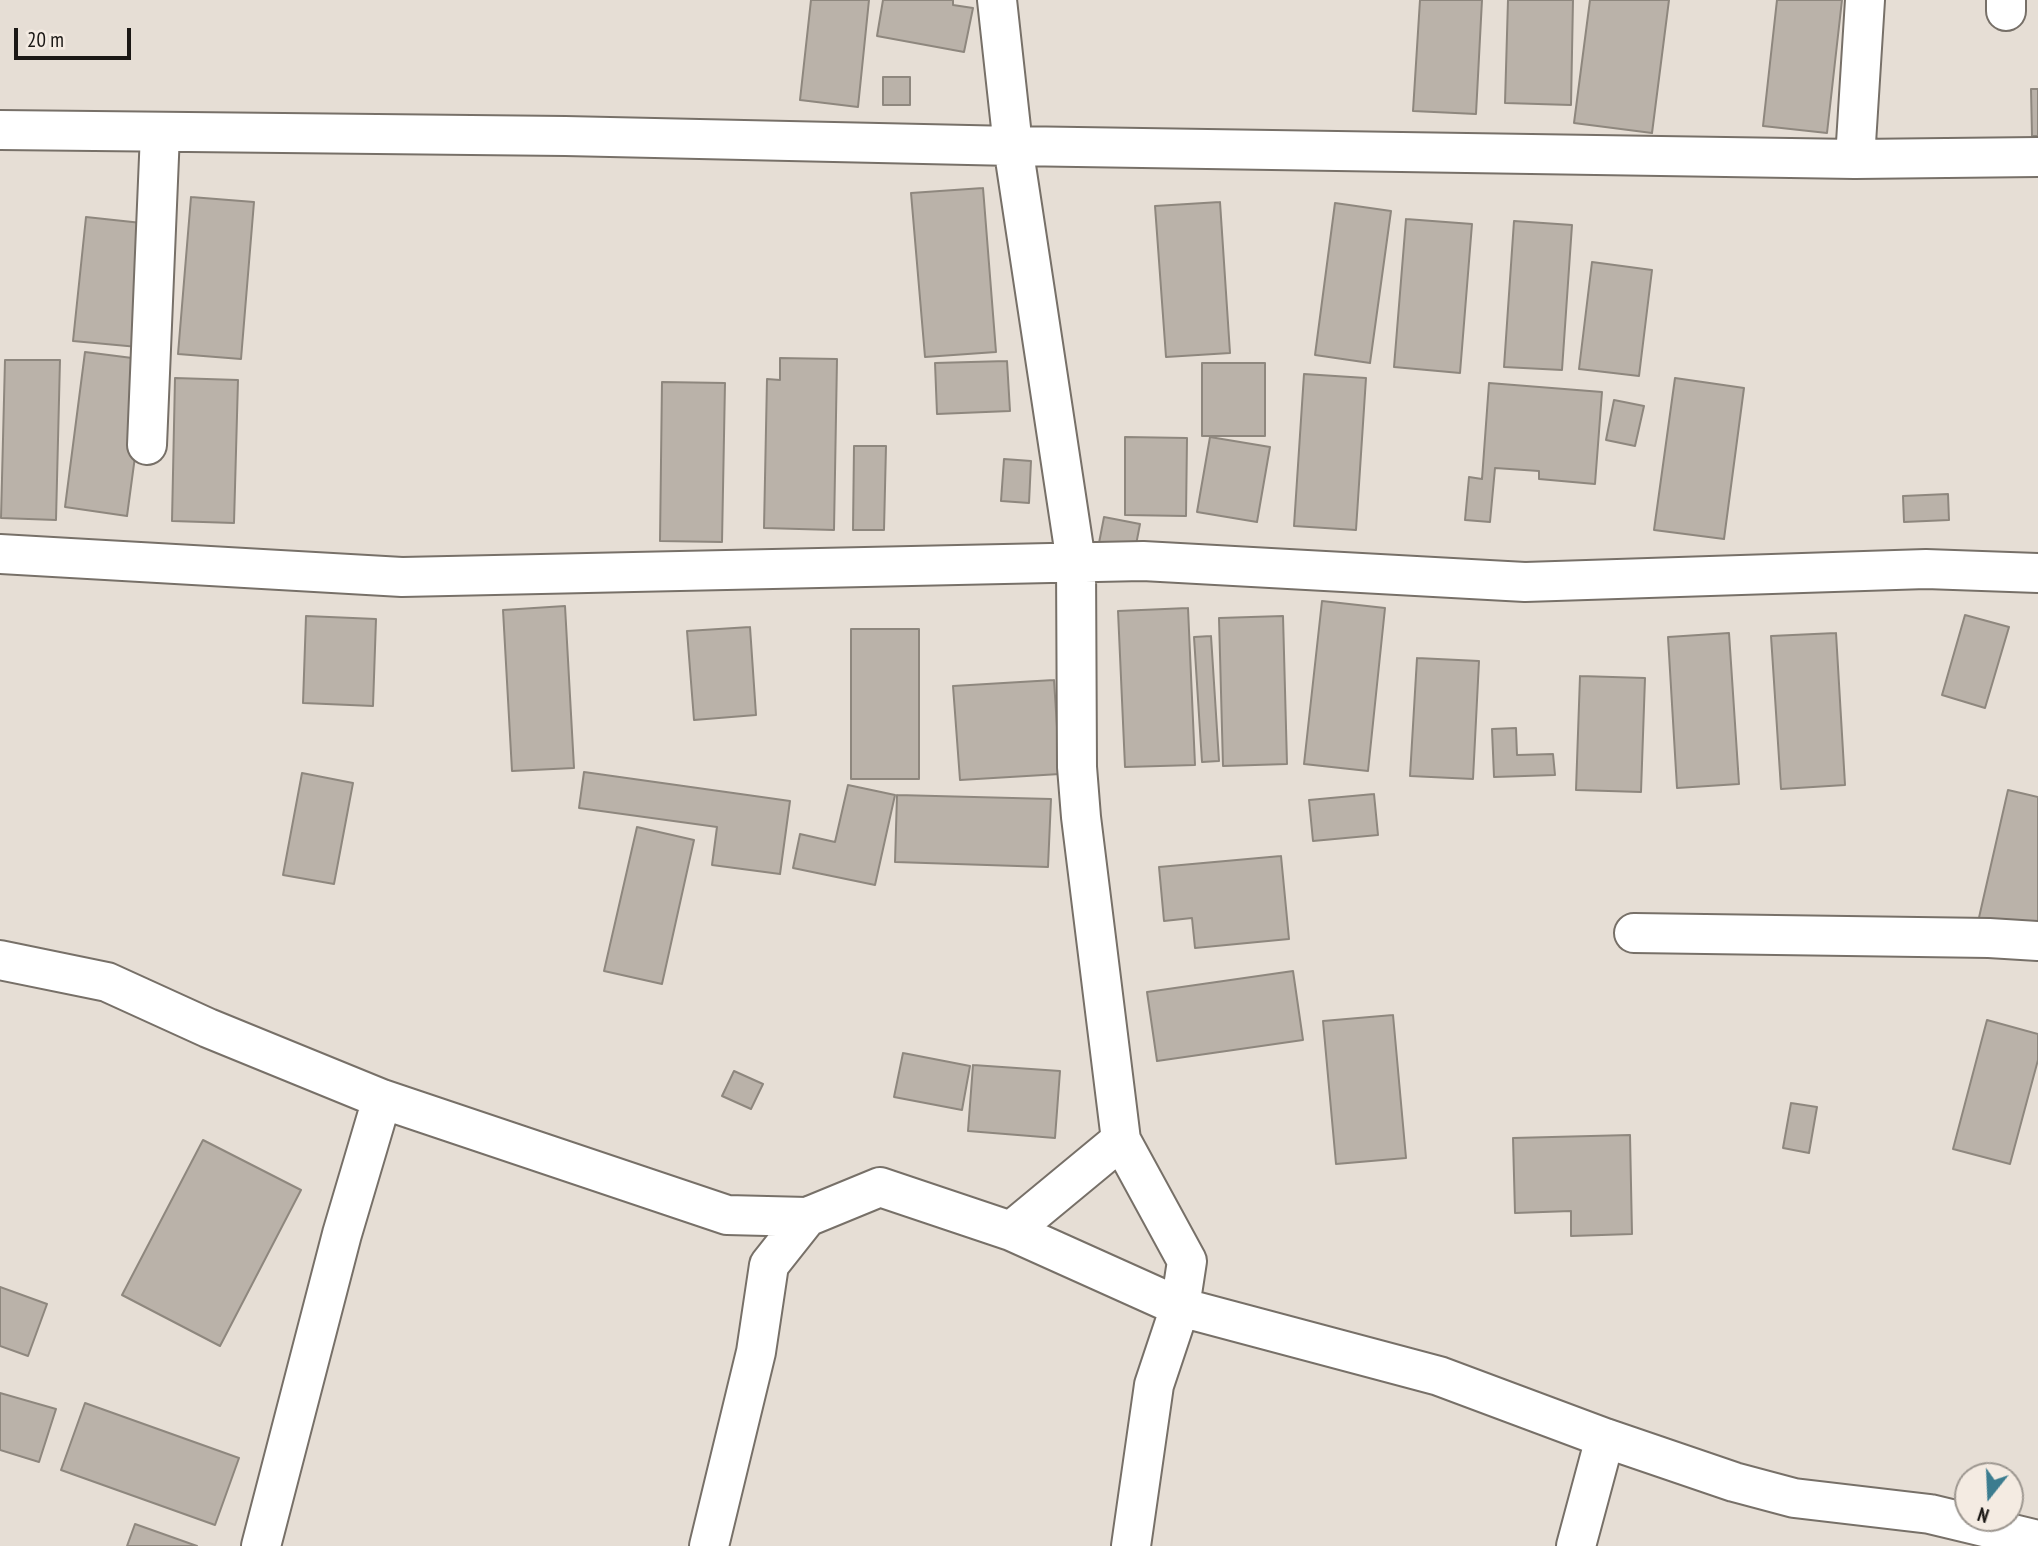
<!DOCTYPE html>
<html>
<head>
<meta charset="utf-8">
<style>
  body { margin:0 }
  #map { position:relative; width:2038px; height:1546px; overflow:hidden; background:#e6ded5; font-family:"PT Sans Narrow",sans-serif }
  canvas { display:block }
  .north { position:absolute; left:1954px; top:1462px; width:70px; height:70px; box-sizing:border-box; background:#f4ebe2; border:2px solid #9d9790; border-radius:50%; rotate:198deg; font-size:19px; font-weight:700; line-height:28px; text-align:center; color:#1b1815 }
  .north::after { content:''; display:block; margin:auto; width:24px; height:32px; background:#3b7c8f; clip-path:polygon(50% 0,100% 100%,50% 72%,0 100%) }
  .scale { position:absolute; left:14px; top:28px; width:117px; height:32px; box-sizing:border-box; border:4px solid #1b1815; border-top:0; padding-left:9px; font-size:21px; line-height:24px; white-space:nowrap; color:#1b1815; -webkit-text-stroke:5px #f4ebe2; paint-order:stroke }
</style>
</head>
<body>
<div id="map">
<canvas width="2038" height="1546"></canvas>
<div class="north">N</div>
<div class="scale">20 m</div>
</div>
<script>
const ctx = document.querySelector('canvas').getContext('2d');
ctx.lineJoin = 'round';
function fill(path, color) { ctx.fillStyle = color; ctx.fill(path, 'evenodd'); }
const shape = rows => new Path2D(rows.map(r => 'M' + r).join(''));
function trace(path, color, width, dash) { ctx.strokeStyle = color; ctx.lineWidth = width; ctx.lineCap = dash ? 'butt' : 'round'; ctx.setLineDash(dash || []); ctx.stroke(path); }
const building = shape([
  [811,0,869,0,858,107,800,100,811,0],
  [883,0,953,0,953,5,973,8,964,52,877,36,883,0],
  [1420,0,1482,0,1476,114,1413,111,1420,0],
  [1508,0,1573,0,1571,105,1505,103,1508,0],
  [1590,0,1669,0,1652,133,1574,123,1590,0],
  [1777,0,1842,0,1827,133,1763,126,1777,0],
  [883,77,910,77,910,105,883,105,883,77],
  [2031,89,2038,89,2038,136,2032,136,2031,89],
  [983,188,996,352,925,357,911,193,983,188],
  [191,197,254,202,241,359,178,354,191,197],
  [1220,202,1230,353,1166,357,1155,206,1220,202],
  [1335,203,1391,211,1370,363,1315,355,1335,203],
  [86,217,151,224,138,347,73,341,86,217],
  [1406,219,1472,224,1460,373,1394,367,1406,219],
  [1514,221,1572,225,1562,370,1504,367,1514,221],
  [1592,262,1652,270,1639,376,1579,369,1592,262],
  [85,352,148,360,127,516,65,507,85,352],
  [780,358,837,359,834,530,764,528,767,379,780,380,780,358],
  [5,360,60,360,56,520,1,518,5,360],
  [1007,361,1010,411,937,414,935,363,1007,361],
  [1202,363,1265,363,1265,436,1202,436,1202,363],
  [1304,374,1366,378,1356,530,1294,526,1304,374],
  [175,378,238,380,234,523,172,521,175,378],
  [1675,378,1744,388,1724,539,1654,530,1675,378],
  [662,382,725,383,722,542,660,541,662,382],
  [1489,383,1602,392,1595,484,1539,479,1539,471,1495,468,1490,522,1465,520,1469,477,1482,479,1489,383],
  [1614,400,1644,406,1635,446,1606,440,1614,400],
  [1125,437,1187,438,1186,516,1125,515,1125,437],
  [1210,437,1270,447,1257,522,1197,512,1210,437],
  [854,446,886,446,884,530,853,530,854,446],
  [1004,459,1031,461,1029,503,1001,501,1004,459],
  [1948,494,1949,520,1904,522,1903,496,1948,494],
  [1104,517,1140,524,1135,550,1099,543,1104,517],
  [1322,601,1385,608,1368,771,1304,764,1322,601],
  [565,606,574,768,512,771,503,610,565,606],
  [1188,608,1195,765,1125,767,1118,611,1188,608],
  [1965,615,2009,627,1985,708,1942,695,1965,615],
  [306,616,376,619,373,706,303,703,306,616],
  [1283,616,1287,764,1223,766,1219,618,1283,616],
  [750,627,756,715,694,720,687,631,750,627],
  [851,629,919,629,919,779,851,779,851,629],
  [1729,633,1739,784,1677,788,1668,637,1729,633],
  [1836,633,1845,785,1781,789,1771,636,1836,633],
  [1211,636,1219,761,1202,762,1194,637,1211,636],
  [1417,658,1479,661,1473,779,1410,776,1417,658],
  [1580,676,1645,678,1641,792,1576,790,1580,676],
  [1054,680,1060,774,960,780,953,686,1054,680],
  [1516,728,1517,755,1553,754,1555,775,1494,777,1492,729,1516,728],
  [584,772,790,801,780,874,712,865,717,827,579,808,584,772],
  [302,773,353,783,334,884,283,875,302,773],
  [848,785,895,795,875,885,793,868,800,834,835,842,848,785],
  [2008,790,2038,797,2038,936,1978,922,2008,790],
  [1374,794,1378,835,1313,841,1309,800,1374,794],
  [897,795,1051,799,1048,867,895,862,897,795],
  [637,827,694,840,662,984,604,971,637,827],
  [1281,856,1289,939,1195,948,1192,918,1164,921,1159,867,1281,856],
  [1293,971,1303,1040,1157,1061,1147,992,1293,971],
  [1393,1015,1406,1158,1336,1164,1323,1021,1393,1015],
  [1987,1020,2038,1034,2038,1060,2010,1164,1953,1149,1987,1020],
  [903,1053,970,1066,962,1110,894,1097,903,1053],
  [973,1065,1060,1071,1055,1138,968,1131,973,1065],
  [734,1071,763,1084,751,1109,722,1096,734,1071],
  [1791,1103,1817,1107,1809,1153,1783,1148,1791,1103],
  [1630,1135,1632,1234,1571,1236,1571,1211,1515,1213,1513,1138,1630,1135],
  [203,1140,301,1190,220,1346,122,1295,203,1140],
  [0,1287,47,1304,28,1356,0,1346,0,1287],
  [0,1393,56,1409,39,1462,0,1450,0,1393],
  [85,1403,239,1458,215,1525,61,1470,85,1403],
  [135,1524,197,1546,127,1546,135,1524]
]);
fill(building, '#bab2a9');
trace(building, '#8e877e', 2);
const minor = shape([
  [997,0,1013,146,1076,562,1077,767,1081,817,1121,1140,1187,1261,1180,1307,1154,1385,1131,1546],
  [2006,11,2006,0],
  [0,130,565,136,1013,146,1855,159,2038,157],
  [1855,159,1865,0],
  [147,445,160,133],
  [0,554,402,577,1143,561,1525,582,1926,569,2038,573],
  [1634,933,1989,938,2038,941],
  [0,960,107,982,208,1028,382,1099,727,1215,807,1217,880,1187,1011,1231,1180,1307,1439,1376,1605,1438,1734,1482,1794,1498,1930,1514,2038,1540],
  [1011,1231,1121,1140],
  [261,1546,342,1234,382,1099],
  [709,1546,756,1352,769,1265,807,1217],
  [1576,1546,1605,1438]
]);
trace(minor, '#777068', 42);
trace(minor, '#fff', 38);
</script>
</body>
</html>
